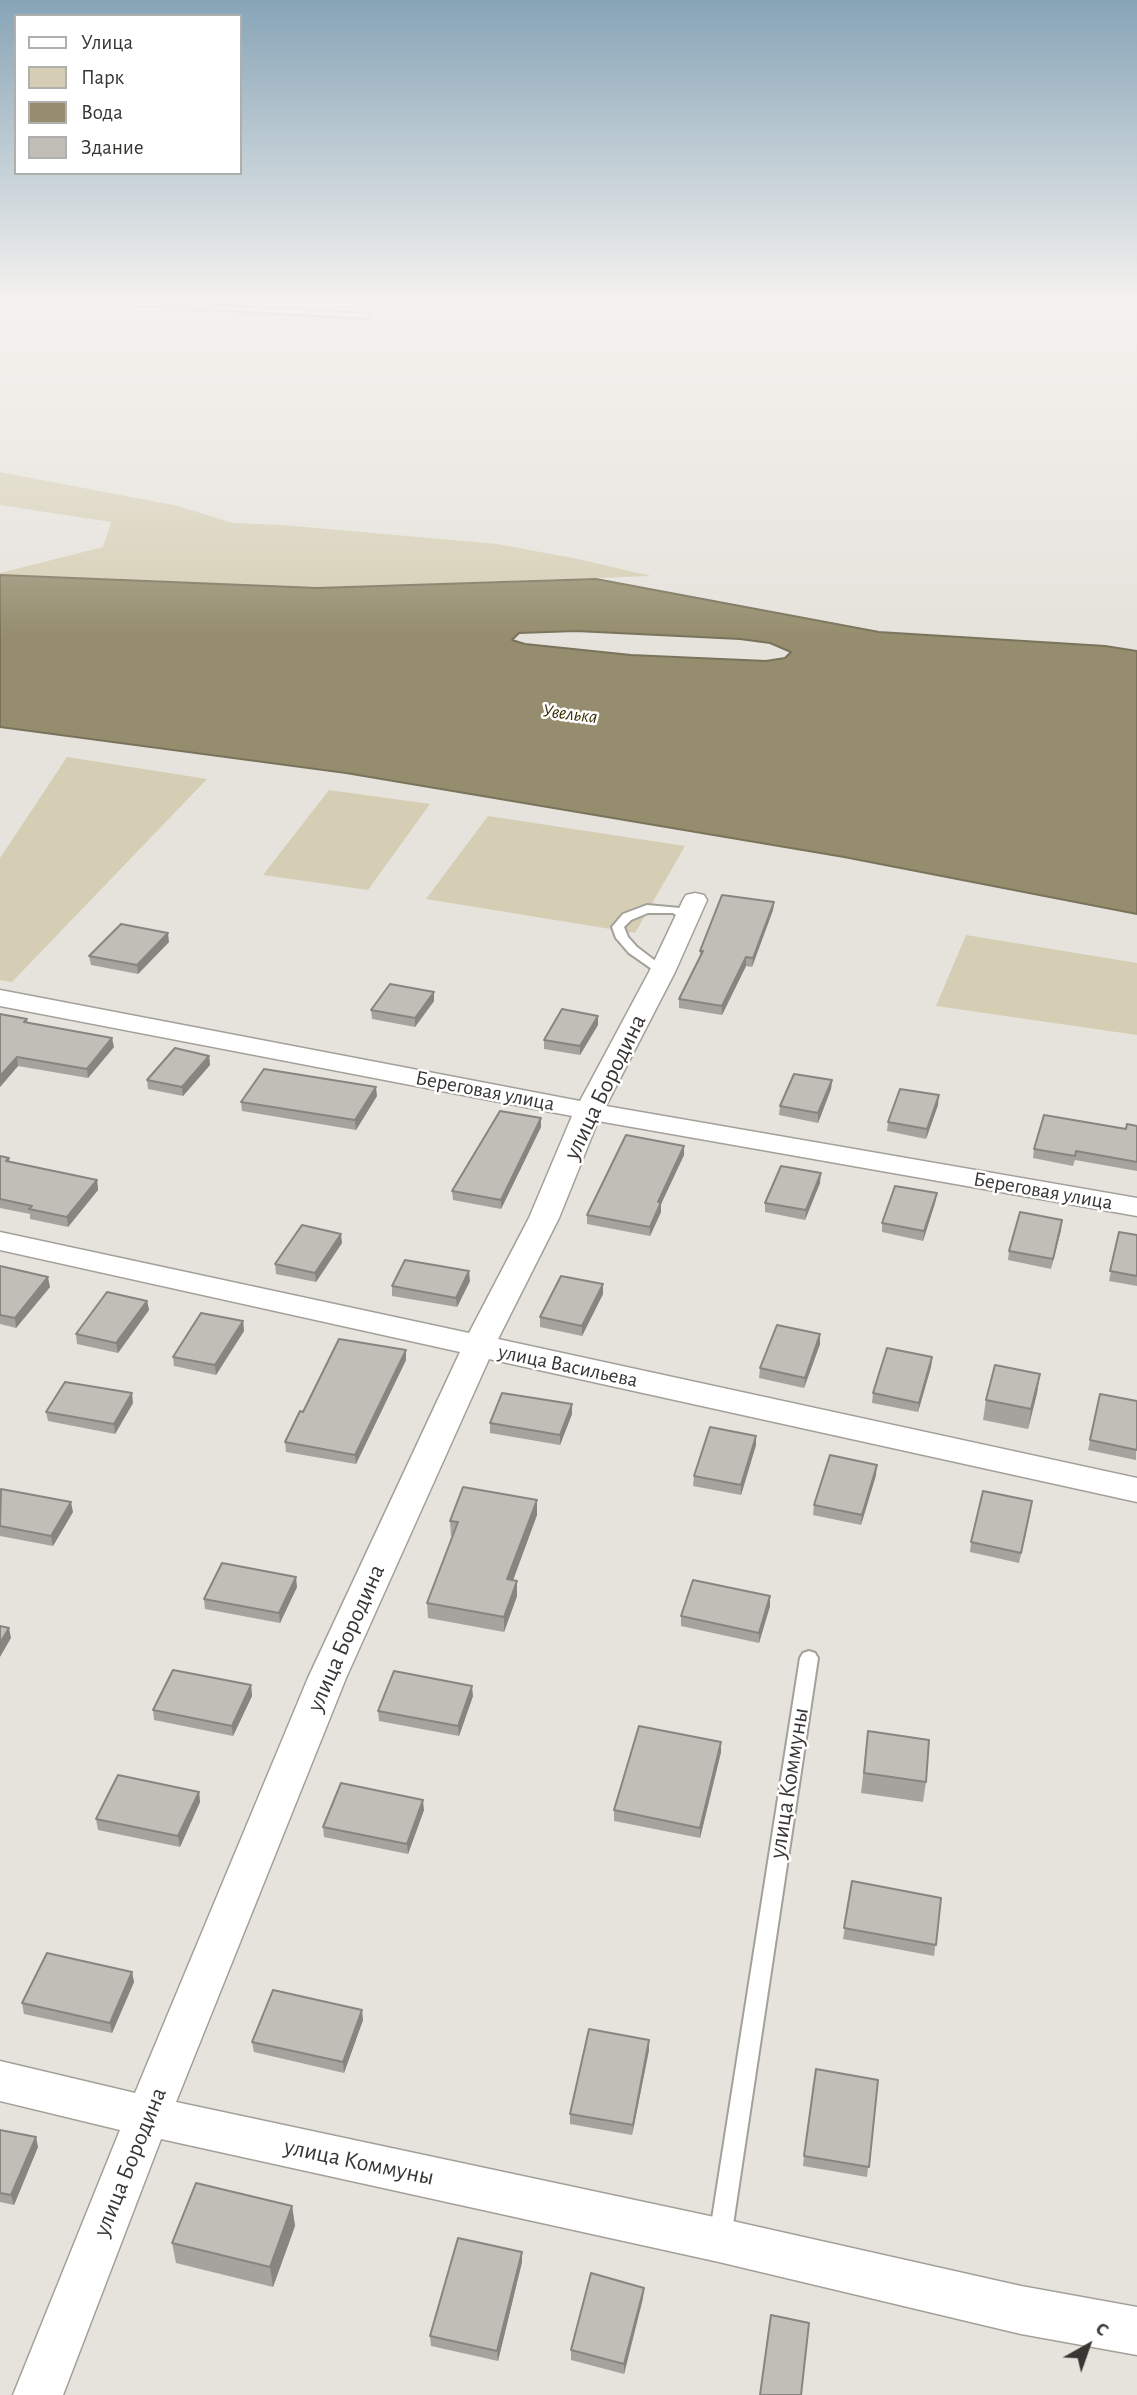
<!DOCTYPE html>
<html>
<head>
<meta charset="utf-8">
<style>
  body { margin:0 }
  #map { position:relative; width:1137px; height:2395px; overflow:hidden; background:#e6e3dc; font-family:"Alegreya Sans",sans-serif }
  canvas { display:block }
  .legend { position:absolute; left:14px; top:14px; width:228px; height:161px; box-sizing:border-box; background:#fff; border:2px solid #afafad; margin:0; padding:9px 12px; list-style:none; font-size:21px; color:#373633 }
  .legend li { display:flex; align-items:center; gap:14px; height:35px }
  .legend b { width:35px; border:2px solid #afafad }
  .north { position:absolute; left:1053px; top:2311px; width:70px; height:70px; -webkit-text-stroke:5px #fff; paint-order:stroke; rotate:40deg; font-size:19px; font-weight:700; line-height:28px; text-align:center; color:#373633 }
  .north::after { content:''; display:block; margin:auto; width:24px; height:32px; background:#373633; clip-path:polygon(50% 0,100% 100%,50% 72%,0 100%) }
</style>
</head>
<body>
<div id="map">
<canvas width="1137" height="2395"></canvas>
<ul class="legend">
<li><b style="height:9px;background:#fff"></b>Улица</li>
<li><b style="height:19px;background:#d5ceb4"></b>Парк</li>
<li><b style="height:19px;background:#968d6e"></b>Вода</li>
<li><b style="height:19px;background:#c0beb7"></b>Здание</li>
</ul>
<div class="north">С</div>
</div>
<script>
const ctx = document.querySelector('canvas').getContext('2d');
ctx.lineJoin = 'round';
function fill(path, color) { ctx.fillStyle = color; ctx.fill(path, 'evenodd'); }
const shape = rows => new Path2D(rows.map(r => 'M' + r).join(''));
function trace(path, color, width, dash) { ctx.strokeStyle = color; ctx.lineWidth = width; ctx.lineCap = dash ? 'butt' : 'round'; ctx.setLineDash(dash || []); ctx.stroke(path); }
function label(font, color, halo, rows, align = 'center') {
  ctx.font = font + ' "Alegreya Sans",sans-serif'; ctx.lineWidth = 5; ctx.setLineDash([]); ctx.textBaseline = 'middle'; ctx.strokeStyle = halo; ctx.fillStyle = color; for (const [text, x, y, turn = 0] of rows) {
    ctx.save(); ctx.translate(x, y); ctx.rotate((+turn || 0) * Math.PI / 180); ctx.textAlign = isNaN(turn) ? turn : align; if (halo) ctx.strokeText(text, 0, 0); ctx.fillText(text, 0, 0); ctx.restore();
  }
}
fill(shape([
  [0,472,178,506,233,523,283,525,497,544,578,559,651,576,317,588,0,575,0,573,103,547,111,522,0,505],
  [67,757,207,779,12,982,0,980,0,858],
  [329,790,430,804,368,890,263,875],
  [488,816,685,846,635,933,426,899],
  [966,935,1137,963,1137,1035,936,1006]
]), '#d5ceb4');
const water = shape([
  [0,575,317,588,596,579,879,632,1105,646,1137,651,1137,914,844,857,346,773,0,727,0,575],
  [576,631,740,639,770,643,791,652,785,658,766,661,631,655,525,644,512,640,519,633,576,631]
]);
fill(water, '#968d6e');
trace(water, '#7a735c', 2);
const lane = shape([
  [117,302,153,302,367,314,371,316,367,318,120,304,117,302],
  [647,905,680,908,694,919,688,923,673,913,648,913,631,920,624,927,628,937,637,947,666,969,668,972,662,976,629,953,616,938,612,927,623,914,647,905],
  [809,1651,815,1653,818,1658,731,2238,728,2245,720,2249,712,2245,709,2238,800,1658,803,1653,809,1651]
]);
const street = shape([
  [695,893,704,895,707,900,675,972,606,1106,1137,1198,1137,1216,598,1121,559,1218,498,1339,1137,1478,1137,1502,489,1359,346,1678,176,2102,719,2218,1021,2286,1137,2307,1137,2355,1021,2334,719,2262,161,2139,63,2395,13,2395,120,2130,0,2101,0,2061,135,2093,308,1678,460,1352,0,1250,0,1232,469,1333,529,1218,572,1116,0,1006,0,990,580,1101,649,972,683,900,686,895,695,893]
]);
trace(lane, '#a2a099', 4);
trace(street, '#a2a099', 3);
fill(lane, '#fff');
fill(street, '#fff');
fill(shape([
  [774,902,773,910,752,967,746,966,722,1015,679,1008,679,999,700,956,700,951],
  [169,942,138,974,91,965,89,956],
  [434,992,434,1001,415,1027,372,1019,371,1010],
  [598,1016,598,1025,580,1055,544,1049,544,1040],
  [27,1019,28,1023,114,1047,88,1078,18,1066,0,1087],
  [209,1056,210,1065,183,1096,148,1089,147,1080],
  [832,1080,831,1089,818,1123,779,1115,780,1106],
  [377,1096,356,1130,242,1111,241,1102],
  [938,1105,926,1139,887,1131,888,1122],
  [1137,1126,1137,1171,1075,1160,1073,1166,1033,1158,1034,1149,1126,1129],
  [541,1127,501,1209,453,1200,452,1191],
  [684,1146,684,1155,661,1204,661,1212,650,1236,587,1224,587,1215],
  [0,1156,9,1158,10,1162,97,1180,98,1190,68,1227,30,1219,30,1214,0,1208],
  [820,1183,805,1220,765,1212,765,1203],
  [937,1193,935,1203,923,1241,882,1232,882,1223],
  [1061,1230,1051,1269,1008,1260,1009,1251],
  [1119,1232,1137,1235,1137,1286,1109,1281],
  [342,1243,316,1282,276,1274,275,1264],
  [0,1266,50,1287,16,1328,0,1324],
  [470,1281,457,1307,392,1296,392,1286],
  [603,1294,582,1336,540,1327,540,1317],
  [147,1301,149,1310,118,1353,77,1344,76,1334],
  [243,1321,244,1331,216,1375,174,1366,173,1357],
  [820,1334,820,1344,804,1388,759,1378,760,1368],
  [406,1350,406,1360,356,1464,286,1452,285,1442,303,1412],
  [932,1357,931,1367,918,1412,872,1403,873,1393],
  [1040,1374,1037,1393,1028,1429,983,1420,986,1400],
  [1100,1394,1137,1401,1136,1460,1088,1450],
  [133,1403,115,1434,48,1421,46,1412],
  [572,1404,572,1414,560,1445,490,1433,490,1423],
  [756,1445,741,1495,693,1486,694,1476],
  [876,1475,861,1525,813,1515,814,1505],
  [0,1490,73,1512,53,1546,0,1536],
  [1031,1511,1019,1563,970,1552,971,1542],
  [537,1515,513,1580,517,1581,517,1596,504,1632,428,1618,427,1603,453,1536,451,1536,450,1521],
  [297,1587,280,1623,205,1609,204,1599],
  [770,1596,770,1606,759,1643,681,1626,681,1616],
  [251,1685,252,1696,233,1736,154,1720,153,1710],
  [473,1696,459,1736,379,1721,378,1711],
  [868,1731,926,1782,923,1802,861,1793],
  [721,1742,721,1752,700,1838,614,1821,614,1810],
  [199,1792,200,1802,180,1847,98,1830,96,1819],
  [424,1810,408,1854,324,1837,323,1827],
  [852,1881,941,1898,934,1956,843,1939],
  [132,1972,134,1982,112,2033,24,2014,22,2003],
  [363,2020,344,2073,254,2052,252,2042],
  [649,2040,649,2050,632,2135,570,2124,570,2114],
  [878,2080,867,2177,803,2166,804,2156],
  [0,2130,38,2147,14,2205,0,2202],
  [292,2206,295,2226,273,2287,176,2263,172,2243],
  [522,2262,498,2361,431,2346,430,2336],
  [643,2298,624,2374,571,2360,571,2350]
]), '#a5a39d');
fill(shape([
  [774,902,773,910,752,967,753,958],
  [168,933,169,942,138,974,137,965],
  [746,957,746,966,722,1015,722,1006],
  [434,992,434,1001,415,1027,415,1018],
  [598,1016,598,1025,580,1055,580,1046],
  [112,1038,114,1047,88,1078,87,1069],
  [209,1056,210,1065,183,1096,182,1087],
  [17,1057,18,1066,0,1087,0,1076],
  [832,1080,831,1089,818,1123,818,1113],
  [376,1087,377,1096,356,1130,355,1120],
  [939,1095,938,1105,926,1139,927,1129],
  [541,1118,541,1127,501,1209,501,1200],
  [684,1146,684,1155,661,1204,661,1212,650,1236,650,1227,658,1202],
  [821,1173,820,1183,805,1220,806,1210],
  [97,1180,98,1190,68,1227,67,1217],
  [937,1193,935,1203,923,1241,924,1231],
  [1062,1220,1061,1230,1051,1269,1053,1259],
  [341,1234,342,1243,316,1282,315,1273],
  [469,1271,470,1281,457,1307,456,1298],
  [48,1277,50,1287,16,1328,15,1318],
  [603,1284,603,1294,582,1336,582,1326],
  [147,1301,149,1310,118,1353,116,1343],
  [243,1321,244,1331,216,1375,215,1365],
  [820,1334,820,1344,804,1388,805,1378],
  [406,1350,406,1360,356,1464,355,1455],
  [932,1357,931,1367,918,1412,919,1403],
  [1040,1374,1037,1393,1028,1429,1031,1409],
  [132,1393,133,1403,115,1434,114,1424],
  [572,1404,572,1414,560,1445,560,1435],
  [756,1436,756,1445,741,1495,741,1485],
  [877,1465,876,1475,861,1525,862,1515],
  [537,1500,537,1515,508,1594,507,1579],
  [71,1502,73,1512,53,1546,51,1536],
  [296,1577,297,1587,280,1623,279,1613],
  [517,1581,517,1596,504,1632,504,1617],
  [770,1596,770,1606,759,1643,759,1633],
  [9,1628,11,1638,0,1657,0,1643],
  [251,1685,252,1696,233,1736,232,1726],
  [472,1686,473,1696,459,1736,458,1726],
  [721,1742,721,1752,700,1838,700,1828],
  [199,1792,200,1802,180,1847,178,1836],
  [423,1800,424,1810,408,1854,407,1844],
  [132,1972,134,1982,112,2033,110,2023],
  [362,2010,363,2020,344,2073,343,2062],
  [649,2040,649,2050,632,2135,633,2125],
  [36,2137,38,2147,14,2205,11,2195],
  [292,2206,295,2226,273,2287,270,2267],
  [522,2252,522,2262,498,2361,497,2351],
  [644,2288,643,2298,624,2374,624,2364]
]), '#868580');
const building = shape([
  [722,895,774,902,753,958,746,957,722,1006,679,999,703,951,700,951,722,895],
  [121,924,168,933,137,965,89,956,121,924],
  [390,984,434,992,415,1018,371,1010,390,984],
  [562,1009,598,1016,580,1046,544,1040,562,1009],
  [0,1014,27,1019,24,1022,112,1038,87,1069,17,1057,0,1076,0,1014],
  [175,1048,209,1056,182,1087,147,1080,175,1048],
  [264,1069,376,1087,355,1120,241,1102,264,1069],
  [794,1074,832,1080,818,1113,780,1106,794,1074],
  [900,1089,939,1095,927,1129,888,1122,900,1089],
  [500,1111,541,1118,501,1200,452,1191,500,1111],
  [1044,1115,1126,1129,1127,1124,1137,1126,1137,1162,1076,1151,1075,1156,1034,1149,1044,1115],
  [626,1135,684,1146,658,1202,661,1202,650,1227,587,1215,626,1135],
  [0,1156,9,1158,6,1161,97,1180,67,1217,29,1209,32,1206,0,1199,0,1156],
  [781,1166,821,1173,806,1210,765,1203,781,1166],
  [895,1186,937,1193,924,1231,882,1223,895,1186],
  [1020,1212,1062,1220,1053,1259,1009,1251,1020,1212],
  [302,1225,341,1234,315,1273,275,1264,302,1225],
  [1119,1232,1137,1235,1137,1276,1110,1271,1119,1232],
  [405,1260,469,1271,456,1298,392,1286,405,1260],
  [0,1266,48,1277,15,1318,0,1315,0,1266],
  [561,1276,603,1284,582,1326,540,1317,561,1276],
  [107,1292,147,1301,116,1343,76,1334,107,1292],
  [201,1313,243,1321,215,1365,173,1357,201,1313],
  [777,1325,820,1334,805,1378,760,1368,777,1325],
  [339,1339,406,1350,355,1455,285,1442,300,1411,303,1412,339,1339],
  [887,1348,932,1357,919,1403,873,1393,887,1348],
  [995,1365,1040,1374,1031,1409,986,1400,995,1365],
  [65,1382,132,1393,114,1424,46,1412,65,1382],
  [502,1393,572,1404,560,1435,490,1423,502,1393],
  [1100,1394,1137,1401,1137,1450,1090,1440,1100,1394],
  [710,1427,756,1436,741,1485,694,1476,710,1427],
  [830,1455,877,1465,862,1515,814,1505,830,1455],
  [463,1487,537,1500,507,1579,517,1581,504,1617,427,1603,458,1522,450,1521,463,1487],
  [1,1489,71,1502,51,1536,0,1526,1,1489],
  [983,1491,1032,1501,1021,1553,971,1542,983,1491],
  [222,1563,296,1577,279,1613,204,1599,222,1563],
  [693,1580,770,1596,759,1633,681,1616,693,1580],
  [0,1626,9,1628,0,1643,0,1626],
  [173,1670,251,1685,232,1726,153,1710,173,1670],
  [394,1671,472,1686,458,1726,378,1711,394,1671],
  [639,1726,721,1742,700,1828,614,1810,639,1726],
  [868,1731,929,1740,926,1782,864,1773,868,1731],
  [118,1775,199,1792,178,1836,96,1819,118,1775],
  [341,1783,423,1800,407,1844,323,1827,341,1783],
  [852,1881,941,1898,936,1945,844,1928,852,1881],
  [47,1953,132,1972,110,2023,22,2003,47,1953],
  [273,1990,362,2010,343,2062,252,2042,273,1990],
  [589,2029,649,2040,633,2125,570,2114,589,2029],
  [816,2069,878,2080,869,2167,804,2156,816,2069],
  [0,2130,36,2137,11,2195,0,2193,0,2130],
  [196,2183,292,2206,270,2267,172,2243,196,2183],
  [458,2238,522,2252,497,2351,430,2336,458,2238],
  [591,2273,644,2288,624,2364,571,2350,591,2273],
  [771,2315,809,2323,801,2395,760,2395,771,2315]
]);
fill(building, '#c0beb7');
trace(building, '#868580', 2);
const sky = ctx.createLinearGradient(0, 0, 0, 637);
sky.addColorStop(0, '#87a4b7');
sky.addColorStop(0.47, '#f4f2ef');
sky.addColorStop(1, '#f4f2ef00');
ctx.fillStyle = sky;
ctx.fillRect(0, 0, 1137, 637);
label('italic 19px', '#362b01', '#fff', [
  ["Увелька",570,714,7]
]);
label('21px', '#373633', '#fff', [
  ["Береговая улица",485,1091,11],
  ["Береговая улица",1043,1191,10],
  ["улица Васильева",568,1366,12]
]);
label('24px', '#373633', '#fff', [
  ["улица Бородина",605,1087,-64],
  ["улица Бородина",346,1638,-66],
  ["улица Коммуны",789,1783,-81],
  ["улица Бородина",130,2162,-68],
  ["улица Коммуны",359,2162,12]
]);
</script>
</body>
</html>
